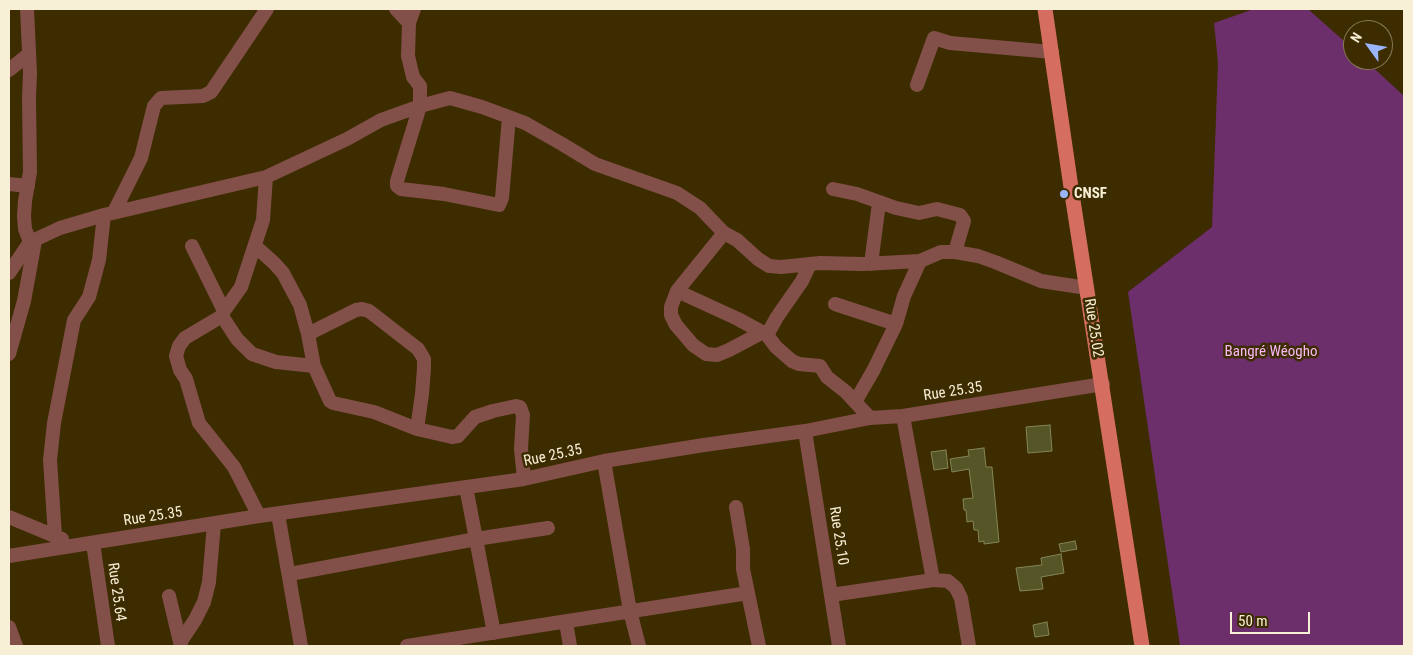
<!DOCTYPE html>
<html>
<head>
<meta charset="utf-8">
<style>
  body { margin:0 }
  #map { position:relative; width:1413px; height:655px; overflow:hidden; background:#3c2c00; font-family:"Roboto Condensed",sans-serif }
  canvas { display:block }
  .frame { position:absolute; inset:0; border:10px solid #f8efd7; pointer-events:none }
  .north { position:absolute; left:1343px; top:20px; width:50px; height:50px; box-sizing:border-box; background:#3c2c00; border:1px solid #877a56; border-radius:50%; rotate:302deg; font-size:14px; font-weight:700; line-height:20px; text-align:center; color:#f8efd7 }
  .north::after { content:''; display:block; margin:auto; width:18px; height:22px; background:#9bb5fd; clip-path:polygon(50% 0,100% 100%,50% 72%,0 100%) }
  .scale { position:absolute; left:1230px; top:612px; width:80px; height:22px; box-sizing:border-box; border:2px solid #f8efd7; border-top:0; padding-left:6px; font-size:15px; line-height:18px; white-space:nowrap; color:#f8efd7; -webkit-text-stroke:4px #3c2c00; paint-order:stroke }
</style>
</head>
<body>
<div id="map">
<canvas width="1413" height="655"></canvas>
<div class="frame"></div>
<div class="north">N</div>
<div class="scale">50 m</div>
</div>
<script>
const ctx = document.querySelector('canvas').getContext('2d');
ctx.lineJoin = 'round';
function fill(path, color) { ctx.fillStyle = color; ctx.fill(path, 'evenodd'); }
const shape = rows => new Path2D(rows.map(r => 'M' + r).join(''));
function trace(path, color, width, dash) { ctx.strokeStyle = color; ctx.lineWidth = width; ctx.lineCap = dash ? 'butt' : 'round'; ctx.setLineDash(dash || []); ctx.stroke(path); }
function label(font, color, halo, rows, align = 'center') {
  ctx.font = font + ' "Roboto Condensed",sans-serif'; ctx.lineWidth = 5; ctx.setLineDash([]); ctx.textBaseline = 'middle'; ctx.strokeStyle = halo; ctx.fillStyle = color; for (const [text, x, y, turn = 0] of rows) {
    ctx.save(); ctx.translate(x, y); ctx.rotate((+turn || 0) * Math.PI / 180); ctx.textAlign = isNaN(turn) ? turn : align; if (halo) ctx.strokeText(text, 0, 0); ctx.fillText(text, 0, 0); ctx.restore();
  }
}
fill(shape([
  [1254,9,1308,9,1353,49,1353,60,1365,60,1404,96,1404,646,1180,646,1128,292,1212,227,1218,63,1214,23]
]), '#6d2f6b');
const building = shape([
  [1050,425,1052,451,1028,453,1026,427,1050,425],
  [984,448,986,467,992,467,999,542,984,544,984,541,979,542,978,530,974,530,973,521,967,522,966,510,964,510,963,499,973,498,969,469,952,472,950,459,969,456,968,450,984,448],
  [946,450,948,468,934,470,931,452,946,450],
  [1075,541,1077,549,1061,552,1059,544,1075,541],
  [1061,554,1064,573,1041,577,1043,589,1020,591,1016,568,1042,565,1041,558,1061,554],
  [1047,622,1049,635,1035,637,1033,625,1047,622]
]);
fill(building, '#555528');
trace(building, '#848557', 1);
trace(shape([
  [27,9,30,73,29,98,30,172,25,201,24,216,25,229,30,242,60,228,104,215,266,177,347,139,381,120,420,106,420,86,413,77,408,56,409,23,396,9],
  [409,23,414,9],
  [9,70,29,54],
  [917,85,934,38,950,43,1052,52],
  [509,117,502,198,499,205,444,194,401,189,397,186,397,181,420,106,450,98,482,107,509,117,525,123,562,144,595,164,677,193,700,208,724,233,737,240,758,259,769,266,781,267,820,263,863,264,920,261,941,252,955,252,978,256,995,262,1041,281,1087,288],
  [9,184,28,186],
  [833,189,857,194,896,208,919,213,937,209,960,215,964,221,955,252],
  [114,212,141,158,154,106,161,98,203,96,211,92,267,9],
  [724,233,677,291,738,319,767,335],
  [192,246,224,311],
  [255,246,274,263,283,273,300,305,308,334,314,366,330,401,333,403,374,412,417,429,452,437,458,436,475,417,493,411,516,406,520,407,523,415,521,449,524,479],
  [810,264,802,281,777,317,767,335,776,347,792,361,799,364,820,366,827,377,846,392,870,418],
  [871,264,879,203],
  [9,273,30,242],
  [677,291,671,307,671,315,676,325,693,345,706,354,717,355,729,350,763,332],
  [835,304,896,324],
  [222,316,237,339,252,354,276,362,314,366],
  [308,334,356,310,362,309,369,311,418,349,424,359,424,368,422,394,417,429],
  [9,354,24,301,35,241],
  [855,402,873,371,896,324,904,296,920,261],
  [903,416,933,580],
  [805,431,839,646],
  [604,461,630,611,639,646],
  [466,487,494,633],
  [736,507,743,549,743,569,759,646],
  [278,514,301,646],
  [259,516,234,467,199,423,186,379,180,370,176,356,179,346,185,338,222,316,224,311,241,287,263,220,266,177],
  [9,517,62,539],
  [55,536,50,460,54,423,74,320,89,297,99,260,104,215],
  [93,543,108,646],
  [9,556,259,516,524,479,604,461,704,445,805,431,870,418,903,416,1103,384],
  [290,574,476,539,548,528],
  [831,595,933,580,948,581,956,588,961,598,969,646],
  [169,596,181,646],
  [566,622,570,646],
  [9,627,16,646],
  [181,641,195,620,204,602,209,582,214,524],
  [407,646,748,593]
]), '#835049', 14);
trace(shape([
  [1045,9,1072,194,1142,646]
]), '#d56e61', 15);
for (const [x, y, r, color] of [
  [1064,194,5,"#9bb5fd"]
]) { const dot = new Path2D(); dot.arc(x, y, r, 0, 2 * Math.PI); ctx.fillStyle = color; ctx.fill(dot); trace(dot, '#3c2c00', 2); }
label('bold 15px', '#f8efd7', '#3c2c00', [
  ["CNSF",1074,194]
], 'left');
label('15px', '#f8efd7', '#3c2c00', [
  ["Rue 25.02",1093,328,81],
  ["Rue 25.35",953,392,-9],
  ["Rue 25.35",553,456,-12],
  ["Rue 25.35",153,517,-9],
  ["Rue 25.10",838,536,81],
  ["Rue 25.64",116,592,82]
]);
label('15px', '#fbb8f6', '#3c2c00', [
  ["Bangré Wéogho",1271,352]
]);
</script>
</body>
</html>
